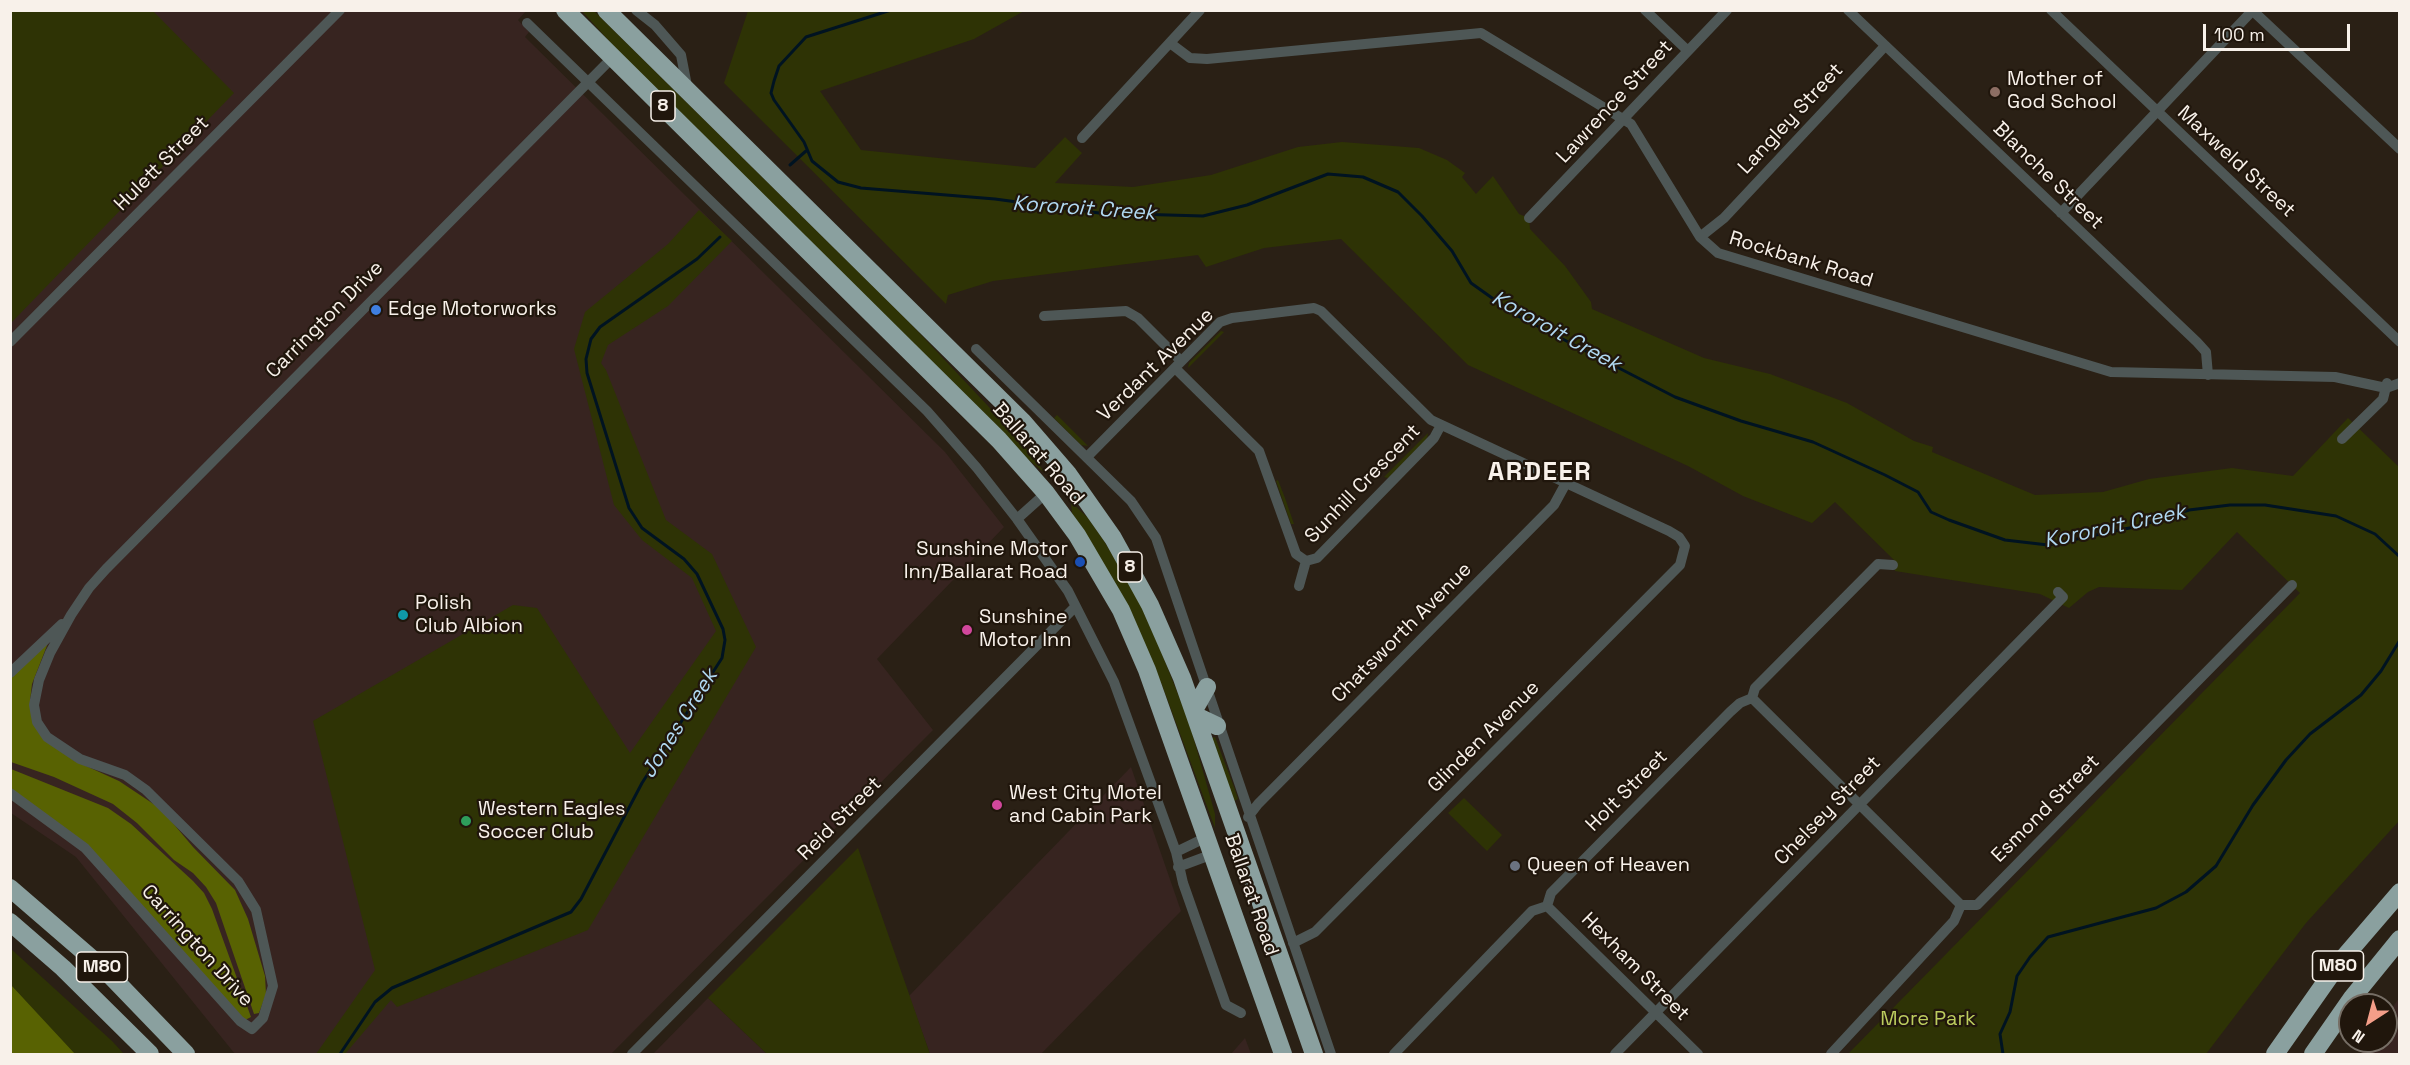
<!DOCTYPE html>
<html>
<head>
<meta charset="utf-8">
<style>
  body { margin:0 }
  #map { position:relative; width:2410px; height:1065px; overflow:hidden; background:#2a2015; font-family:"Space Grotesk",sans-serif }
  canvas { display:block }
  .frame { position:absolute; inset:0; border:12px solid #f8f1ea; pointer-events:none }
  .north { position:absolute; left:2338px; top:993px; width:60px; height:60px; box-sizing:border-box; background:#20160c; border:2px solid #766e65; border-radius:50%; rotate:216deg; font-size:16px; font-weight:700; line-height:24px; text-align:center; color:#f8f1ea }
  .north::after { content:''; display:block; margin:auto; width:21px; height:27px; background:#f49e89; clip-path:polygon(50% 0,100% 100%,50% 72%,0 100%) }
  .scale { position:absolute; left:2203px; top:24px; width:147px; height:27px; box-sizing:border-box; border:3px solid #f8f1ea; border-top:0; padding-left:8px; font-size:18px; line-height:21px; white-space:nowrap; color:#f8f1ea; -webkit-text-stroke:4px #20160c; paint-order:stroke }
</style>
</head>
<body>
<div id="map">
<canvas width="2410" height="1065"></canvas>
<div class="frame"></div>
<div class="north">N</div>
<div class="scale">100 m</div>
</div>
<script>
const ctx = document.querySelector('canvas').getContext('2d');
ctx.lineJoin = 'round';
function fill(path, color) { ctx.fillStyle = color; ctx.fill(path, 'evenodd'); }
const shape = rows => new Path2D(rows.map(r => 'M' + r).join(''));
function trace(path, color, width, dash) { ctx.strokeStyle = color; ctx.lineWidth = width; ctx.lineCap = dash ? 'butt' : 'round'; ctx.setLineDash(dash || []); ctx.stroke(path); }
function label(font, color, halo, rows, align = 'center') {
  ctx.font = font + ' "Space Grotesk",sans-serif'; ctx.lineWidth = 4.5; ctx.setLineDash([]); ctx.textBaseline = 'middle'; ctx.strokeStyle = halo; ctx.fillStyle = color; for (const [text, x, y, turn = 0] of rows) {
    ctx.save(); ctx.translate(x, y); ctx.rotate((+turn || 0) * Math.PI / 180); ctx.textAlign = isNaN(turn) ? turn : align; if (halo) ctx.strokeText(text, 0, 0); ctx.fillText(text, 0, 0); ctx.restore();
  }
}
fill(shape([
  [10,11,526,11,518,20,529,32,525,37,945,452,1004,527,877,659,933,730,611,1054,235,1054,76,857,11,813],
  [1131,767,1181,911,1041,1054,930,1054,909,996],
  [708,998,767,1054,653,1054],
  [2399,998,2399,1054,2361,1054,2370,1041,2386,1041,2386,1017],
  [1245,1038,1251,1054,1230,1054,1231,1054]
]), '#372420');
fill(shape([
  [11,10,153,11,234,93,11,323],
  [582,11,594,11,909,322,1020,440,1046,474,1025,457,639,74],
  [748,11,1024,11,974,39,820,91,861,150,1035,168,1065,137,1082,153,1055,183,1133,187,1211,175,1298,147,1342,142,1419,148,1447,160,1465,173,1462,177,1476,194,1493,176,1519,214,1529,218,1530,229,1565,266,1591,302,1592,309,1704,358,1770,374,1847,403,1914,441,1933,447,1932,452,2035,495,2103,492,2149,479,2232,468,2293,476,2348,418,2399,467,2399,821,2306,923,2206,1054,1848,1054,2300,593,2237,532,2182,590,2099,587,2088,592,2069,608,2040,594,1895,571,1895,561,1835,502,1812,523,1743,496,1688,466,1468,365,1341,239,1264,248,1206,267,1198,255,993,281,948,295,946,304,724,83],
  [699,210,732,241,668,306,608,345,601,363,606,370,666,520,712,554,756,647,588,930,397,1007,391,1000,345,1054,316,1054,375,970,313,721,513,605,537,608,630,753,716,631,692,578,642,540,614,505,574,349,585,312,668,244],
  [1221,331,1224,332,1188,368,1189,363],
  [1057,415,1088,446,1081,445,1054,418],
  [1428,433,1427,439,1388,478,1384,477],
  [1278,480,1285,498,1294,524,1291,524,1276,481],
  [1071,502,1088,518,1104,541,1135,593,1158,644,1189,722,1215,814,1215,828,1162,685,1126,602,1072,513],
  [1215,737,1234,787,1238,799,1234,801,1212,738],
  [1464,798,1502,835,1487,851,1448,813],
  [858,848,930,1054,767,1054,708,998],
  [10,948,112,1041,124,1054,11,1054]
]), '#2e3305');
fill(shape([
  [48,643,32,684,30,701,32,715,73,760,119,781,161,809,193,847,235,890,248,919,265,976,266,994,259,1013,254,1014,216,903,206,887,193,873,174,860,137,823,113,804,54,777,11,762,11,673],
  [11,769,108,808,131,824,193,881,204,893,212,909,251,1017,245,1020,101,865,11,794],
  [11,985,75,1054,11,1054]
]), '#586202');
trace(shape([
  [891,10,806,37,779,66,774,81,771,93,774,100,804,142,812,161,838,182,861,188,995,199,1099,213,1203,216,1247,205,1328,174,1363,177,1398,192,1422,216,1452,251,1471,283,1516,315,1675,397,1741,421,1813,442,1885,475,1918,492,1931,512,1949,520,2005,540,2048,545,2139,526,2189,510,2230,505,2265,505,2336,516,2375,534,2400,557],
  [790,165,806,151],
  [340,1054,375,1002,392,988,571,912,581,899,642,783,722,658,725,640,723,629,697,574,684,559,642,528,629,508,587,373,586,359,591,339,600,327,697,259,720,237],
  [2003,1054,2000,1034,2010,1012,2017,976,2030,957,2048,937,2156,908,2186,892,2216,866,2253,805,2286,760,2310,734,2361,695,2381,671,2400,640]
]), '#001321', 3);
trace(shape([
  [636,10,655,25,681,55,688,91],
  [1645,10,1688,51],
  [1848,10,2197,342,2206,352,2208,375],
  [2051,10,2400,342],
  [2252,10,2400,149],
  [527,23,927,411,977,468,1017,519,1068,591,1114,682,1176,852,1183,883,1226,1005,1241,1013],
  [1170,43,1190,58,1207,59,1481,33,1631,124,1700,237,1718,253,2111,372,2335,377,2386,388,2400,383],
  [1082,138,1200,10],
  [2061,213,2253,10],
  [1529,218,1727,10],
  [1700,237,1724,218,1885,46],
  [1044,316,1126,311,1138,318,1181,361],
  [10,342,340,10],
  [976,349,1131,501,1156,538,1331,1054],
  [1175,368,1259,451,1296,554,1306,561,1317,558,1434,438,1441,425],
  [2342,439,2383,399,2387,383],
  [1087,457,1220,322,1232,318,1314,308,1321,311,1431,420,1669,531,1679,537,1685,546,1680,565,1315,932,1293,943],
  [1017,519,1046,493],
  [1299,586,1306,561],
  [10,673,62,624],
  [1752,698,1961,905],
  [10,793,85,848,240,1021,252,1029,263,1018,273,986,256,910,238,881,146,790,125,775,80,759,47,737,37,722,34,705,39,680,50,653,71,615,89,588,106,569,613,57],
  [1248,817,1258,804,1554,505,1566,483],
  [1176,852,1207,837],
  [1178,867,1213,854],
  [1547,906,1698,1054],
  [632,1054,1074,608],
  [1394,1054,1532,911,1547,906,1551,893,1730,712,1740,703,1752,698,1755,688,1762,681,1878,564,1893,565],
  [1615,1054,2063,597,2058,592],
  [1831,1054,1954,921,1961,905,1977,905,2292,585]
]), '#4e5756', 10);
trace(shape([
  [565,10,999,440,1046,493,1077,535,1121,610,1147,670,1283,1054],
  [606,10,1023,422,1068,474,1113,538,1150,605,1182,678,1314,1054],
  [1194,710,1207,687],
  [1196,716,1217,726],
  [10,888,105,970,186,1054],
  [10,922,63,968,150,1054],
  [2275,1054,2339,963,2400,892],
  [2313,1054,2352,998,2400,939]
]), '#8aa09f', 18);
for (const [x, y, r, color] of [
  [1995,92,6,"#8d6e63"],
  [376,310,6,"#3f7fe0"],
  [1080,562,6,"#1a4fb4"],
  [403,615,6,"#0f9aa8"],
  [967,630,6,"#d1479c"],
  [997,805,6,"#d1479c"],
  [466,821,6,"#2e9e5b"],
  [1515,866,6,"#6b7280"]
]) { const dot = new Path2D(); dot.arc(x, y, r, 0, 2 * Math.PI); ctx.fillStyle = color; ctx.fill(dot); trace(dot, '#20160c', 2); }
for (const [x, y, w] of [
  [663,106,24],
  [1130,567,24],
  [2338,966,51],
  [102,967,51]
]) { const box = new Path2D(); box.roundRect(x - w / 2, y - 15, w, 30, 4.5); ctx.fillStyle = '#20160c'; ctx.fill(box); trace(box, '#f8f1ea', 1.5); }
label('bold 18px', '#f8f1ea', null, [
  ["8",663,106],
  ["8",1130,567],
  ["M80",2338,966],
  ["M80",102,967]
]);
label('20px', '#f8f1ea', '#20160c', [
  ["Mother of",2007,80],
  ["God School",2007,103],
  ["Edge Motorworks",388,310],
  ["Sunshine Motor",1068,550,"right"],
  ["Inn/Ballarat Road",1068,573,"right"],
  ["Polish",415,604],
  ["Club Albion",415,627],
  ["Sunshine",979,618],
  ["Motor Inn",979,641],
  ["West City Motel",1009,794],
  ["and Cabin Park",1009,817],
  ["Western Eagles",478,810],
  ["Soccer Club",478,833],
  ["Queen of Heaven",1527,866]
], 'left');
label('20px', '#f8f1ea', '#20160c', [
  ["Lawrence Street",1615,102,-47],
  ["Langley Street",1791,119,-47],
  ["Maxweld Street",2236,162,43],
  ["Hulett Street",162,164,-45],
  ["Blanche Street",2048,176,44],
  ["Rockbank Road",1801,260,17],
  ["Carrington Drive",325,320,-45],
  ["Verdant Avenue",1156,365,-44],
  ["Ballarat Road",1038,454,49],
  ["Sunhill Crescent",1363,484,-46],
  ["Chatsworth Avenue",1402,633,-45],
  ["Glinden Avenue",1484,737,-45],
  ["Holt Street",1627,791,-45],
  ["Esmond Street",2046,809,-45],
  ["Chelsey Street",1828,811,-46],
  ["Reid Street",840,819,-45],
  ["Ballarat Road",1251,895,71],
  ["Carrington Drive",197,946,48],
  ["Hexham Street",1635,967,45]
]);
label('20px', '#bccc5e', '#20160c', [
  ["More Park",1928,1020]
]);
label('italic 21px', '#b0d8f1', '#20160c', [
  ["Kororoit Creek",1084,209,4],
  ["Kororoit Creek",1556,332,29],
  ["Kororoit Creek",2115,527,-12],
  ["Jones Creek",680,724,-58]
]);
ctx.letterSpacing = '1.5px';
label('bold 26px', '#f8f1ea', '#20160c', [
  ["ARDEER",1540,473]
]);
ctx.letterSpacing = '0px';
</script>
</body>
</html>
